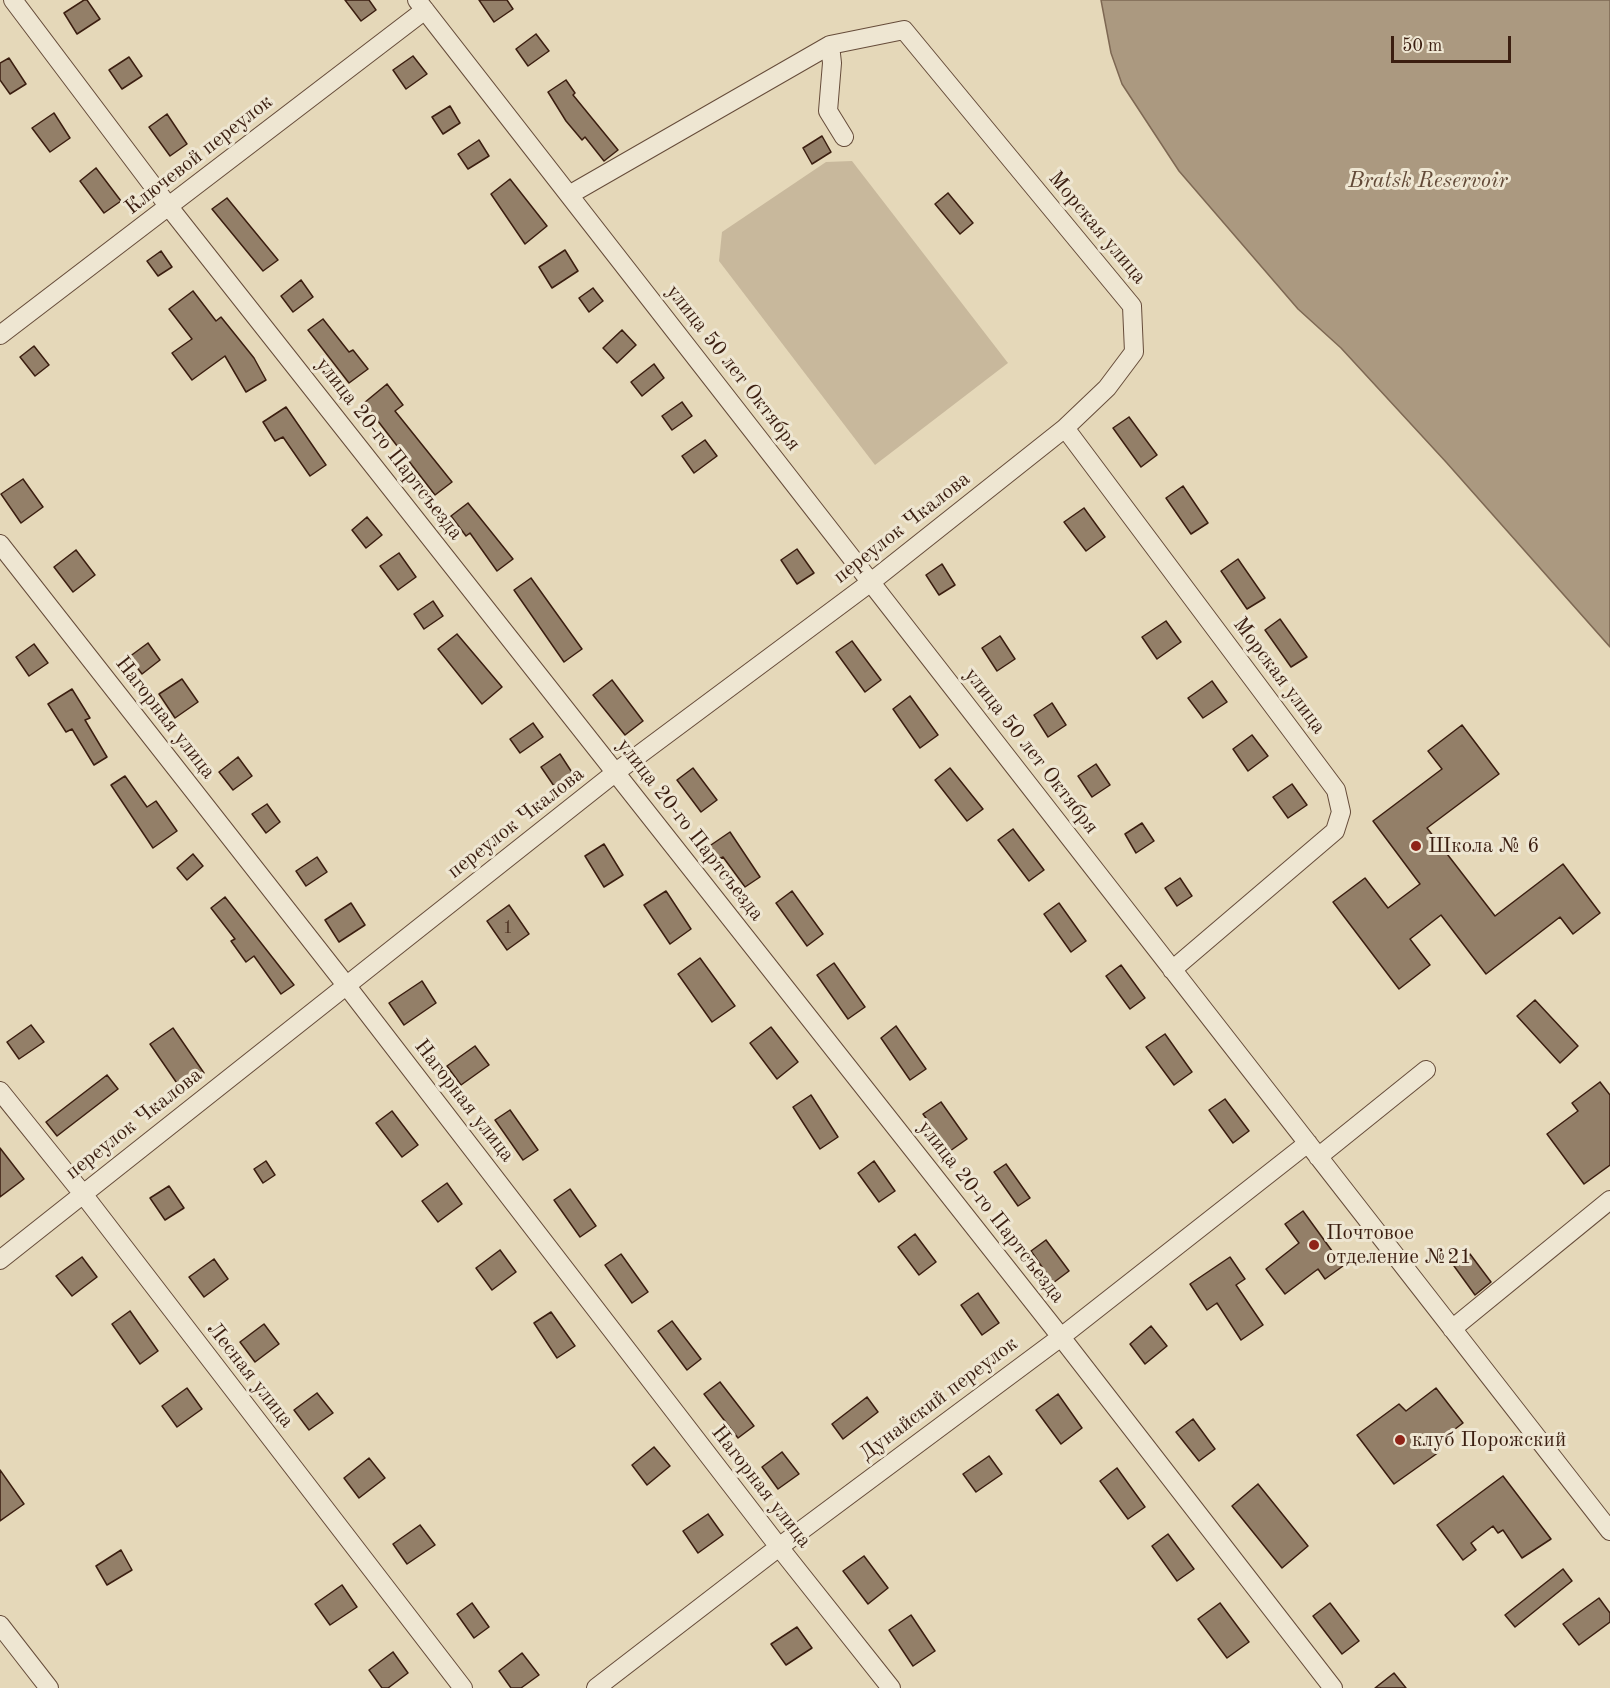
<!DOCTYPE html>
<html>
<head>
<meta charset="utf-8">
<style>
  body { margin:0 }
  #map { position:relative; width:1610px; height:1688px; overflow:hidden; background:#e5d8b9; font-family:"Old Standard TT",serif }
  canvas { display:block }
  .scale { position:absolute; left:1391px; top:36px; width:120px; height:27px; box-sizing:border-box; border:3px solid #3b1e10; border-top:0; padding-left:8px; font-size:18px; line-height:21px; white-space:nowrap; color:#3b1e10; -webkit-text-stroke:4px #eee6d2; paint-order:stroke }
</style>
</head>
<body>
<div id="map">
<canvas width="1610" height="1688"></canvas>
<div class="scale">50 m</div>
</div>
<script>
const ctx = document.querySelector('canvas').getContext('2d');
ctx.lineJoin = 'round';
function fill(path, color) { ctx.fillStyle = color; ctx.fill(path, 'evenodd'); }
const shape = rows => new Path2D(rows.map(r => 'M' + r).join(''));
function trace(path, color, width, dash) { ctx.strokeStyle = color; ctx.lineWidth = width; ctx.lineCap = dash ? 'butt' : 'round'; ctx.setLineDash(dash || []); ctx.stroke(path); }
function label(font, color, halo, rows, align = 'center') {
  ctx.font = font + ' "Old Standard TT",serif'; ctx.lineWidth = 6; ctx.setLineDash([]); ctx.textBaseline = 'middle'; ctx.strokeStyle = halo; ctx.fillStyle = color; for (const [text, x, y, turn = 0] of rows) {
    ctx.save(); ctx.translate(x, y); ctx.rotate((+turn || 0) * Math.PI / 180); ctx.textAlign = isNaN(turn) ? turn : align; if (halo) ctx.strokeText(text, 0, 0); ctx.fillText(text, 0, 0); ctx.restore();
  }
}
fill(shape([
  [852,161,1008,363,875,465,719,261,722,232,826,162]
]), '#c8b89c');
const water = shape([
  [1101,0,1610,0,1610,647,1446,462,1341,348,1298,309,1179,171,1122,84,1111,53,1101,0]
]);
fill(water, '#ab9980');
trace(water, '#7e6853', 1.5);
const building = shape([
  [84,0,87,0,100,19,77,34,64,13,84,0],
  [345,0,369,0,376,10,361,21,345,0],
  [479,0,507,0,513,9,494,22,479,0],
  [536,34,549,51,528,66,516,49,536,34],
  [413,56,427,74,406,89,393,70,413,56],
  [129,57,142,76,122,89,109,70,129,57],
  [9,58,26,84,10,94,0,80,0,63,9,58],
  [566,80,575,93,573,95,618,150,604,161,585,137,582,140,566,121,548,92,566,80],
  [450,106,460,123,443,134,432,117,450,106],
  [54,113,70,138,50,152,32,128,54,113],
  [167,114,187,144,170,156,149,127,167,114],
  [822,136,831,152,812,164,803,148,822,136],
  [479,140,489,156,468,169,458,154,479,140],
  [96,168,121,201,104,213,80,181,96,168],
  [510,179,547,226,525,244,491,194,510,179],
  [948,193,973,223,960,234,935,204,948,193],
  [227,198,278,260,263,271,212,209,227,198],
  [565,250,578,271,552,288,539,267,565,250],
  [161,251,172,267,158,276,147,261,161,251],
  [301,280,313,297,293,312,281,296,301,280],
  [593,288,603,301,589,312,579,298,593,288],
  [193,291,216,321,221,317,254,358,266,380,246,392,225,356,192,380,172,353,192,339,169,309,193,291],
  [323,319,349,352,353,350,368,369,349,383,308,330,323,319],
  [622,330,636,345,617,363,603,348,622,330],
  [34,346,49,365,35,376,20,357,34,346],
  [654,364,664,378,642,396,631,382,654,364],
  [387,384,403,405,395,411,452,482,435,495,364,403,387,384],
  [682,402,692,416,672,430,662,416,682,402],
  [286,407,326,465,310,476,283,437,275,441,263,422,286,407],
  [1129,417,1157,455,1141,467,1113,428,1129,417],
  [705,440,717,456,694,473,682,456,705,440],
  [23,479,43,507,21,523,1,494,23,479],
  [1183,486,1208,523,1191,534,1166,498,1183,486],
  [468,503,513,559,497,571,470,533,466,536,451,516,468,503],
  [1084,508,1105,537,1086,551,1064,522,1084,508],
  [367,517,382,535,366,548,352,530,367,517],
  [797,549,814,573,797,584,781,560,797,549],
  [76,550,95,575,73,592,54,567,76,550],
  [399,553,416,577,398,590,380,566,399,553],
  [1238,559,1265,598,1247,609,1221,571,1238,559],
  [942,564,955,585,939,595,926,575,942,564],
  [531,578,582,649,564,662,514,590,531,578],
  [433,601,443,616,424,629,414,614,433,601],
  [1280,619,1307,657,1291,667,1265,630,1280,619],
  [1166,621,1181,642,1157,659,1142,637,1166,621],
  [457,634,502,687,482,704,438,649,457,634],
  [1000,636,1015,659,997,671,982,648,1000,636],
  [852,641,881,680,865,692,836,652,852,641],
  [148,643,160,660,142,674,129,657,148,643],
  [34,644,48,663,29,676,16,657,34,644],
  [182,679,198,702,175,718,159,694,182,679],
  [612,680,643,721,625,735,593,695,612,680],
  [1212,681,1227,702,1203,718,1188,698,1212,681],
  [72,689,90,718,85,720,107,757,94,765,72,729,66,732,48,704,72,689],
  [910,696,938,735,920,748,893,709,910,696],
  [1052,703,1066,725,1048,737,1034,715,1052,703],
  [533,723,543,737,520,753,510,739,533,723],
  [1462,725,1499,774,1427,828,1495,916,1563,864,1600,913,1573,934,1560,917,1486,974,1441,915,1410,939,1430,965,1399,989,1333,902,1365,878,1388,908,1420,884,1373,821,1442,769,1428,751,1462,725],
  [1252,735,1268,756,1248,771,1233,749,1252,735],
  [560,754,573,774,554,786,541,767,560,754],
  [238,757,252,776,233,790,219,772,238,757],
  [1096,764,1110,785,1092,797,1078,776,1096,764],
  [693,768,717,800,701,812,677,780,693,768],
  [950,768,983,809,967,821,935,780,950,768],
  [125,776,147,807,156,801,177,831,153,848,111,785,125,776],
  [1292,784,1307,805,1288,818,1273,797,1292,784],
  [267,804,280,822,266,833,252,814,267,804],
  [1142,823,1154,841,1136,853,1125,834,1142,823],
  [1013,829,1044,870,1029,881,998,840,1013,829],
  [730,832,760,877,745,887,723,857,717,860,708,847,730,832],
  [604,844,623,875,604,887,585,856,604,844],
  [193,854,203,866,187,880,177,868,193,854],
  [317,857,327,872,306,886,296,871,317,857],
  [1180,878,1192,896,1177,906,1165,888,1180,878],
  [666,891,691,929,670,944,644,905,666,891],
  [792,891,823,934,807,946,776,903,792,891],
  [225,897,294,985,281,994,254,956,246,962,231,941,235,939,211,908,225,897],
  [351,903,365,925,339,942,325,920,351,903],
  [1059,903,1086,941,1071,952,1044,914,1059,903],
  [509,905,529,934,507,950,487,921,509,905],
  [700,958,735,1006,712,1022,678,974,700,958],
  [834,963,865,1007,848,1019,817,975,834,963],
  [1121,965,1145,998,1130,1009,1106,976,1121,965],
  [422,981,436,1003,404,1025,389,1003,422,981],
  [1535,1000,1578,1046,1560,1063,1517,1016,1535,1000],
  [31,1025,44,1042,19,1059,7,1042,31,1025],
  [896,1026,926,1069,910,1080,881,1038,896,1026],
  [771,1027,798,1062,777,1079,750,1043,771,1027],
  [173,1028,204,1073,181,1089,150,1044,173,1028],
  [1165,1034,1192,1072,1174,1085,1146,1047,1165,1034],
  [475,1046,489,1065,461,1085,447,1066,475,1046],
  [107,1075,118,1089,57,1136,46,1122,107,1075],
  [1600,1082,1610,1095,1610,1165,1584,1184,1547,1134,1578,1111,1572,1103,1600,1082],
  [811,1095,838,1137,820,1149,793,1107,811,1095],
  [1225,1099,1249,1131,1233,1143,1209,1110,1225,1099],
  [941,1102,967,1139,950,1151,923,1114,941,1102],
  [510,1110,538,1150,523,1160,495,1120,510,1110],
  [392,1111,418,1145,402,1157,376,1123,392,1111],
  [0,1148,24,1179,0,1197,0,1148],
  [266,1161,275,1175,263,1183,254,1169,266,1161],
  [874,1161,895,1191,879,1202,858,1173,874,1161],
  [1006,1164,1030,1198,1018,1206,994,1172,1006,1164],
  [447,1183,462,1204,438,1222,422,1201,447,1183],
  [169,1186,184,1208,165,1220,150,1198,169,1186],
  [570,1189,596,1226,580,1237,554,1200,570,1189],
  [1303,1211,1343,1266,1325,1279,1318,1269,1285,1294,1266,1269,1299,1243,1285,1224,1303,1211],
  [915,1234,936,1262,919,1275,898,1247,915,1234],
  [1046,1240,1069,1271,1053,1283,1031,1251,1046,1240],
  [500,1250,516,1272,492,1290,476,1268,500,1250],
  [621,1254,648,1292,632,1303,605,1265,621,1254],
  [1470,1254,1491,1282,1475,1295,1454,1266,1470,1254],
  [82,1257,97,1277,72,1296,56,1276,82,1257],
  [1230,1257,1245,1279,1236,1285,1263,1325,1241,1340,1217,1303,1207,1310,1190,1284,1230,1257],
  [214,1259,228,1279,204,1297,189,1277,214,1259],
  [978,1293,999,1323,982,1335,961,1305,978,1293],
  [130,1311,158,1351,140,1364,112,1324,130,1311],
  [551,1312,575,1346,557,1358,534,1323,551,1312],
  [672,1321,701,1359,687,1370,658,1331,672,1321],
  [264,1324,279,1344,255,1362,240,1342,264,1324],
  [1151,1326,1167,1346,1145,1364,1130,1344,1151,1326],
  [720,1382,754,1426,738,1438,704,1394,720,1382],
  [187,1388,202,1409,177,1427,162,1406,187,1388],
  [1436,1388,1463,1423,1434,1445,1439,1452,1394,1484,1357,1435,1399,1404,1406,1411,1436,1388],
  [317,1393,333,1413,309,1430,294,1410,317,1393],
  [1058,1394,1082,1428,1061,1444,1036,1410,1058,1394],
  [867,1397,878,1412,843,1439,832,1424,867,1397],
  [1193,1419,1215,1449,1199,1461,1176,1432,1193,1419],
  [654,1447,670,1466,647,1485,632,1465,654,1447],
  [782,1452,799,1474,778,1489,762,1467,782,1452],
  [989,1456,1002,1474,976,1492,963,1474,989,1456],
  [369,1458,385,1478,359,1498,344,1478,369,1458],
  [1117,1468,1145,1507,1128,1519,1100,1481,1117,1468],
  [0,1470,24,1504,0,1521,0,1470],
  [1503,1476,1551,1539,1522,1558,1503,1530,1498,1533,1493,1526,1471,1543,1476,1550,1463,1560,1437,1525,1503,1476],
  [1258,1484,1308,1546,1282,1568,1232,1506,1258,1484],
  [708,1514,723,1535,698,1553,683,1531,708,1514],
  [420,1525,435,1545,407,1564,393,1544,420,1525],
  [1168,1534,1194,1569,1177,1581,1152,1546,1168,1534],
  [121,1550,132,1570,107,1585,96,1566,121,1550],
  [864,1556,888,1588,868,1604,843,1571,864,1556],
  [1563,1569,1572,1581,1515,1627,1505,1615,1563,1569],
  [342,1585,357,1607,330,1625,315,1604,342,1585],
  [1599,1598,1610,1613,1610,1622,1579,1645,1563,1624,1599,1598],
  [472,1603,489,1627,474,1638,457,1614,472,1603],
  [1220,1603,1249,1642,1227,1658,1198,1619,1220,1603],
  [1330,1603,1359,1641,1342,1654,1313,1616,1330,1603],
  [911,1615,935,1651,913,1666,889,1630,911,1615],
  [797,1627,812,1648,786,1665,771,1644,797,1627],
  [393,1652,408,1673,388,1688,382,1688,369,1670,393,1652],
  [522,1653,539,1675,521,1688,511,1688,499,1671,522,1653],
  [1394,1673,1406,1688,1375,1688,1394,1673]
]);
fill(building, '#937f68');
trace(building, '#3b1e10', 1.5);
const minor = shape([
  [13,0,169,207,1061,1337,1333,1688],
  [417,0,1610,1531],
  [830,45,832,63,828,111,844,137],
  [569,195,830,45,904,30,1132,306,1134,352,1107,388,1065,428,1336,790,1341,812,1335,831,1172,970],
  [0,335,425,10],
  [0,544,346,985,779,1547,891,1688],
  [0,1091,83,1194,463,1688],
  [1318,1157,1426,1070],
  [0,1260,616,772,871,582,1065,428],
  [1452,1329,1610,1200],
  [0,1625,49,1688],
  [596,1688,779,1547,1061,1337,1308,1143]
]);
trace(minor, '#664c3a', 20);
trace(minor, '#eee6d2', 18);
for (const [x, y, r, color] of [
  [1416,846,6,"#8f2418"],
  [1314,1245,6,"#8f2418"],
  [1400,1440,6,"#8f2418"]
]) { const dot = new Path2D(); dot.arc(x, y, r, 0, 2 * Math.PI); ctx.fillStyle = color; ctx.fill(dot); trace(dot, '#eee6d2', 2); }
label('18px', '#513626', null, [
  ["1",508,928]
]);
label('21px', '#3b1e10', '#eee6d2', [
  ["Ключевой переулок",199,155,-38],
  ["Морская улица",1097,228,50],
  ["улица 50 лет Октября",733,368,52],
  ["улица 20-го Партсъезда",389,449,52],
  ["переулок Чкалова",902,528,-38],
  ["Морская улица",1279,676,53],
  ["Нагорная улица",165,718,52],
  ["улица 50 лет Октября",1031,751,52],
  ["переулок Чкалова",516,823,-38],
  ["улица 20-го Партсъезда",690,830,52],
  ["Нагорная улица",464,1101,52],
  ["переулок Чкалова",134,1124,-38],
  ["улица 20-го Партсъезда",991,1212,52],
  ["Лесная улица",250,1375,52],
  ["Дунайский переулок",939,1399,-37],
  ["Нагорная улица",761,1487,52]
]);
label('21px', '#3b1e10', '#eee6d2', [
  ["Школа № 6",1428,846],
  ["Почтовое",1326,1233],
  ["отделение №21",1326,1257],
  ["клуб Порожский",1412,1440]
], 'left');
label('italic 22px', '#624937', '#eee6d2', [
  ["Bratsk Reservoir",1428,181]
]);
</script>
</body>
</html>
